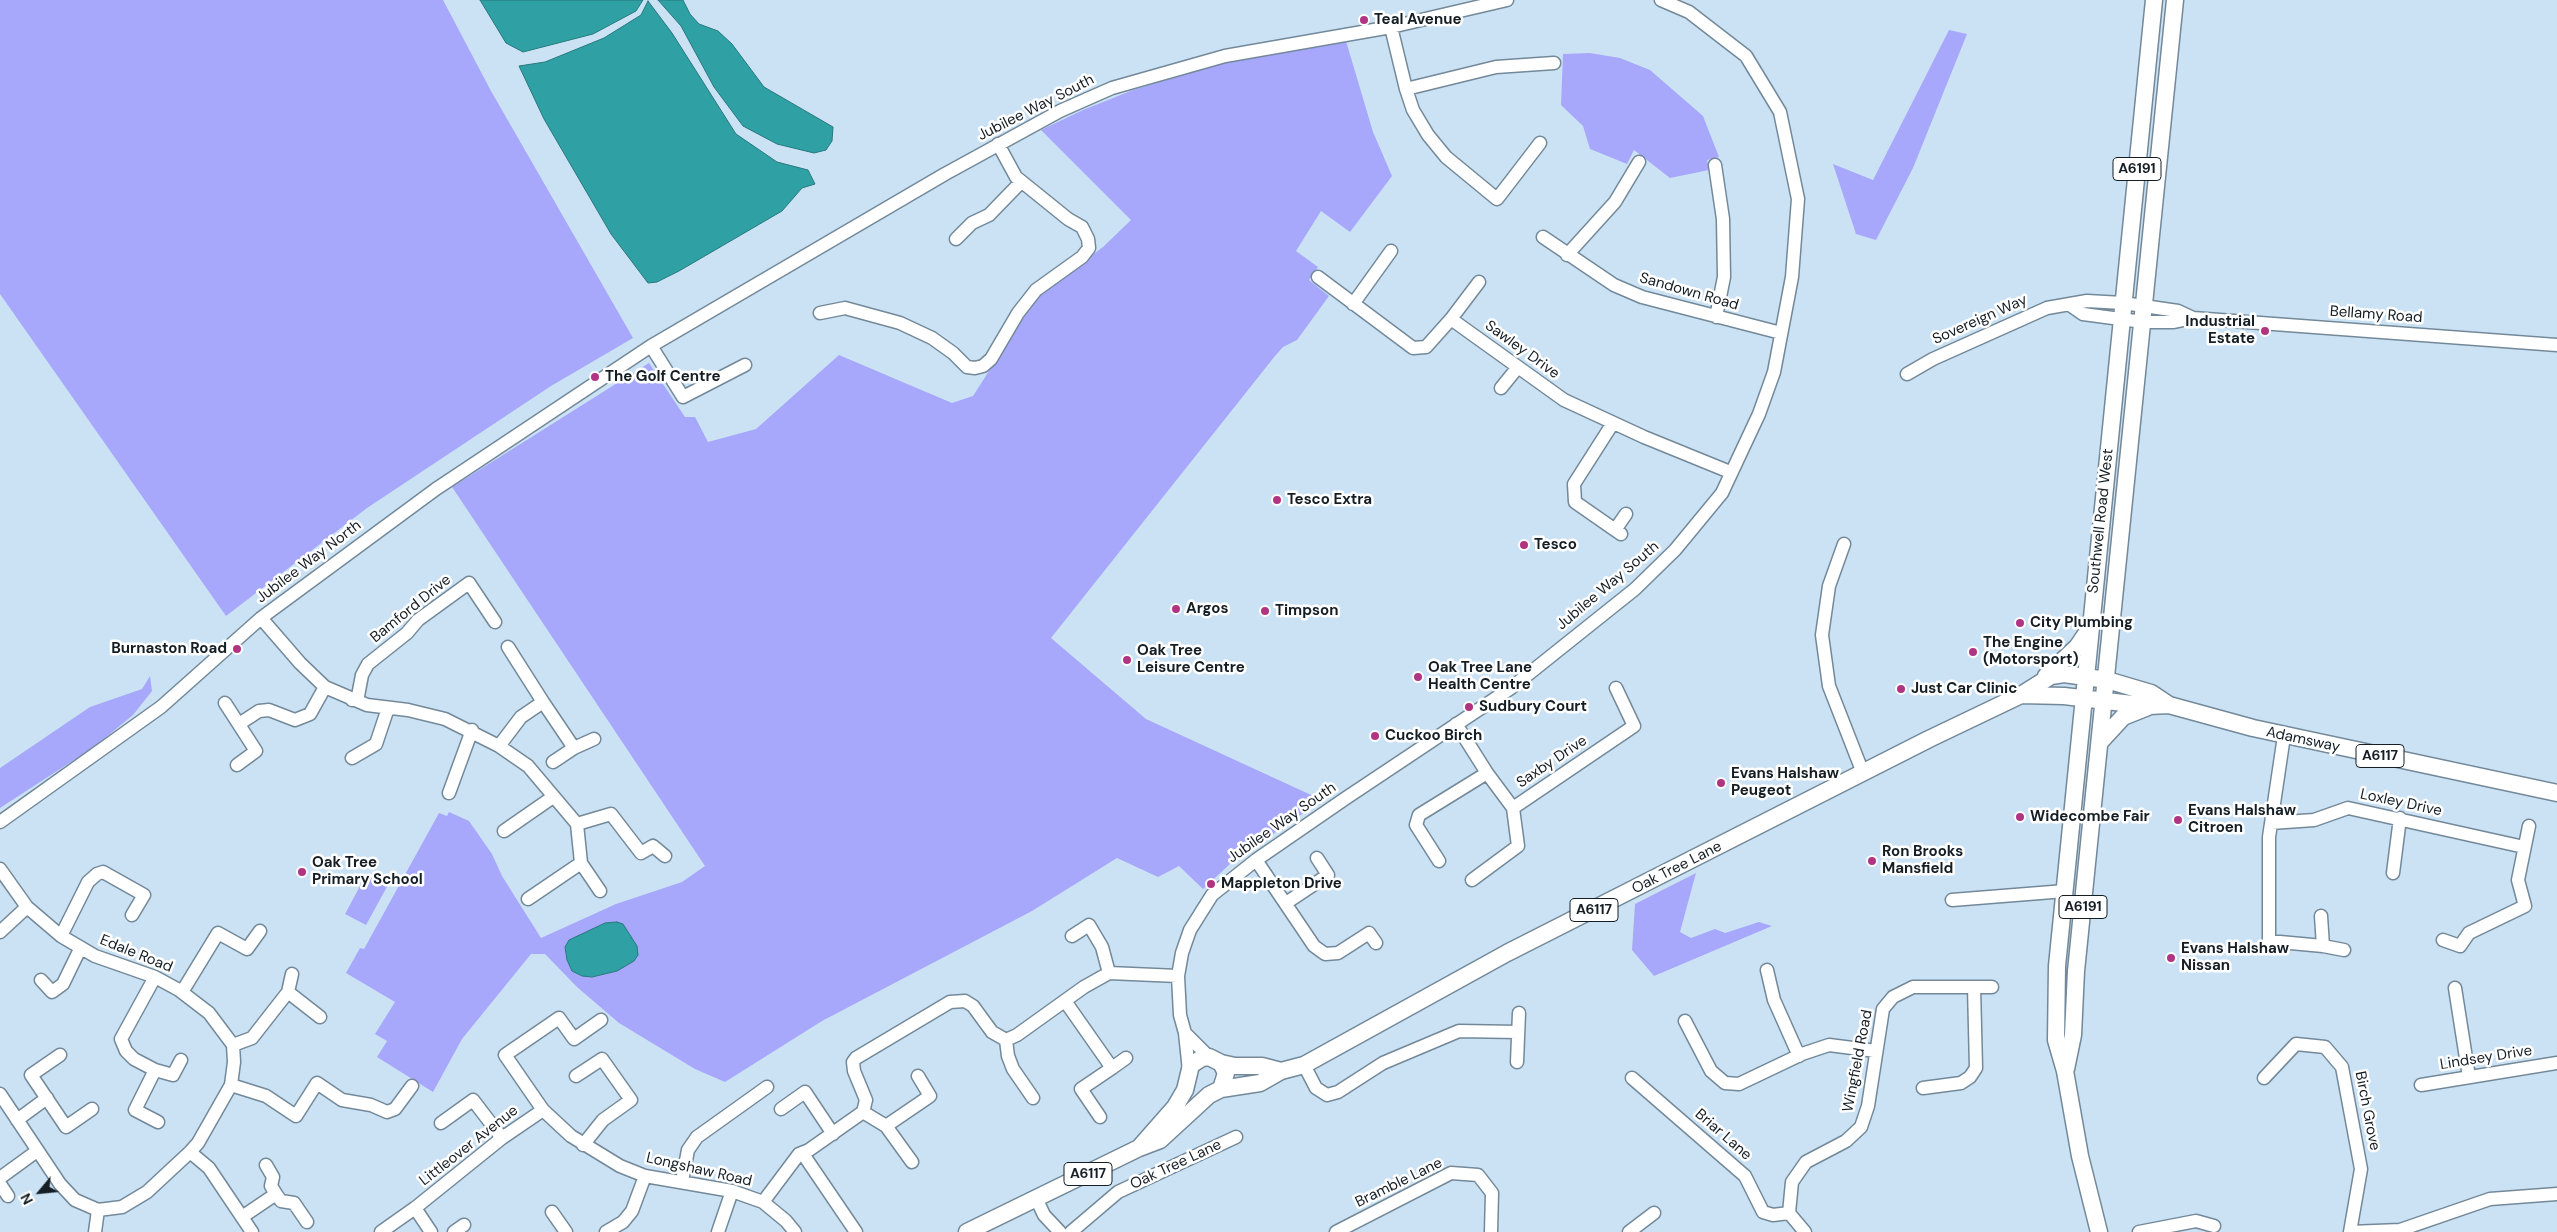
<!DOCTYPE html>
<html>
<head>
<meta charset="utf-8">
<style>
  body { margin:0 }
  #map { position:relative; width:2557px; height:1232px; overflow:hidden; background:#cbe2f4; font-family:"DM Sans",sans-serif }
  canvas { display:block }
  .north { position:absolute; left:15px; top:1167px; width:50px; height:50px; -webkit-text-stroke:4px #fff; paint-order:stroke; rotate:242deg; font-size:14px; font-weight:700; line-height:20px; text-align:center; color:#151e24 }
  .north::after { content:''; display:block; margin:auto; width:18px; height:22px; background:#151e24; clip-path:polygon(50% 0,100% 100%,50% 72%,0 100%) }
</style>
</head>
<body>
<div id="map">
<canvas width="2557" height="1232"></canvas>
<div class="north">N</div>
</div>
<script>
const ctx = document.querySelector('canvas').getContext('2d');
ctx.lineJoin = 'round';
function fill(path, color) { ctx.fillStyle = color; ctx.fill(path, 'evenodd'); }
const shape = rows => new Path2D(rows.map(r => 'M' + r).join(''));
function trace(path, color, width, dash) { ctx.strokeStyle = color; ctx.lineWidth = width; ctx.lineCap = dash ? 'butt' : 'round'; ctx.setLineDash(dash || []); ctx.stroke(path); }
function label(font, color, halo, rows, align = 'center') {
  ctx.font = font + ' "DM Sans",sans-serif'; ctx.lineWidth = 5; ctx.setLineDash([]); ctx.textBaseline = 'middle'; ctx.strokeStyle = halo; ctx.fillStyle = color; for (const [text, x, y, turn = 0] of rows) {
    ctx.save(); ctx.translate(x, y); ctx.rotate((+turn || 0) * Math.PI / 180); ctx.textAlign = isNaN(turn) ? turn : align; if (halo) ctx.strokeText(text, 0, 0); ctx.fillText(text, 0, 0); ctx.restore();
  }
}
fill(shape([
  [0,0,443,0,491,91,633,338,551,386,367,508,226,616,0,294],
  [1949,30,1967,34,1913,168,1876,240,1856,234,1833,164,1873,180],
  [1346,41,1373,132,1392,176,1350,232,1321,211,1296,251,1318,267,1309,280,1329,296,1297,340,1283,347,1275,356,1051,638,1146,719,1322,800,1230,864,1203,889,1179,866,1158,877,1117,858,1032,911,822,1021,725,1082,695,1069,619,1023,577,987,545,954,531,954,462,1039,433,1092,377,1057,387,1041,375,1034,395,1002,346,973,360,948,364,949,439,813,447,816,449,812,469,821,492,854,502,876,541,938,616,904,682,882,705,866,452,487,649,363,685,417,695,417,708,442,756,429,839,355,952,403,973,396,1037,296,1103,247,1131,220,1041,130,1083,110,1133,90,1231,61],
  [1590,53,1620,58,1650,70,1703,116,1719,157,1707,160,1709,170,1670,178,1634,150,1627,164,1590,149,1583,126,1561,105,1563,54],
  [150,676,152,691,133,715,94,747,0,808,0,768,90,707,142,689],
  [367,873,388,885,366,925,345,914],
  [1696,873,1680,932,1691,938,1715,929,1725,933,1759,922,1772,926,1654,976,1632,950,1635,904]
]), '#a7a8fc');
const water = shape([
  [480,0,643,0,636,11,593,34,523,52,506,43,480,0],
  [658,0,683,0,690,14,699,24,718,31,732,44,764,87,833,127,832,141,826,150,814,153,777,144,743,126,714,87,681,26,658,0],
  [648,1,672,33,736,134,777,162,808,170,815,184,802,188,782,211,679,271,657,282,648,283,611,234,544,119,519,66,545,62,604,38,641,15,648,1],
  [617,922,623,924,637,946,638,955,634,961,617,971,592,977,582,976,572,971,567,960,565,947,569,940,605,923,617,922]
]);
fill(water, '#2fa0a4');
trace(water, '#27797e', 1);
const minor = shape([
  [1391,27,1406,89,1413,110,1428,135,1446,157,1497,199,1540,143],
  [1406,89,1496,67,1554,63],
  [1715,165,1723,219,1724,277,1716,317],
  [1543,237,1614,285,1642,297,1781,333],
  [956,239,972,223,989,215,1021,182],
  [1567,255,1615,202,1639,162],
  [1318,277,1413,348,1426,347,1451,319,1564,400,1644,437,1730,472],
  [1353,304,1391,251],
  [2070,305,2083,314,2143,322,2174,322,2193,318,2557,345],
  [820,313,845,308,900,323,932,338,953,353,967,367,975,368,983,366,991,359,1018,313,1036,290,1082,257,1089,248,1088,239,1082,227,1068,219,1016,177,998,144],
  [1451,319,1479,282],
  [651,346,683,397,745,365],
  [1907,374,1933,359,2047,308,2087,301,2123,303,2178,311,2193,318],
  [1501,388,1518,367],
  [1613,423,1574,484,1575,502,1621,534],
  [1615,530,1626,514],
  [1844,544,1829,586,1822,635,1829,686,1863,773],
  [261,618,300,663,325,687,367,705,408,710,445,719,499,746,528,766,577,824],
  [508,647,543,702],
  [352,700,358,696,362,675,368,664,407,633,418,620,469,583,495,622],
  [225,703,256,751,237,765],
  [239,724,259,711,269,710,295,720,310,714,325,687],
  [1456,724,1487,773,1513,808,1634,726,1616,688],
  [2284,736,2269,837,2269,941,2323,946,2321,916],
  [499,746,521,717,543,702,574,748],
  [352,758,376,744,388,708],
  [553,762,574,748,594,739],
  [449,793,472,730],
  [0,822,161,707,261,618,436,489,651,346,945,174,1060,111,1112,88,1225,56,1391,27,1507,0],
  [2271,823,2314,820,2348,808,2524,847],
  [577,824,611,814,641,853,653,846,665,856],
  [577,824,581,863,600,891],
  [504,831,553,797],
  [1256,860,1314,946,1325,954,1338,953,1369,933,1376,943],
  [1439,861,1416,825,1419,815,1487,773],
  [0,869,27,907,61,936,95,956,155,977,179,990,209,1013,233,1045,234,1062,231,1085,198,1143,190,1152,147,1192,122,1207,98,1210,75,1200,60,1184,0,1094],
  [2393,873,2400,818],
  [1472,880,1518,846,1513,808],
  [528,899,581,863],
  [1952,900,2065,891],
  [1286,903,1328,875,1317,858],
  [0,932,27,907],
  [61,936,88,882,97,874,103,872,144,895,132,915],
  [1072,936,1089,925,1102,947,1109,973],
  [2443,940,2460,946,2469,933,2525,906,2518,880,2529,826],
  [2323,946,2344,950],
  [1767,970,1774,1000,1799,1056],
  [155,977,121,1039,126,1051,134,1059,155,1070,173,1075,181,1060],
  [41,980,52,992,63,984,80,949],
  [2455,988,2469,1077],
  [182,992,218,933,247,949,260,931],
  [288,992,292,974],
  [1065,1001,1112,1068,1081,1089,1100,1117],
  [601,1020,574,1039,559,1018,505,1055,543,1110,571,1136,620,1166,645,1176,732,1191,763,1202,786,1221,795,1232],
  [1685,1021,1711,1071,1725,1083,1739,1084,1802,1054,1829,1045,1876,1051],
  [1185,1033,1209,1057],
  [1006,1040,1008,1056,1013,1069,1033,1098],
  [233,1045,252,1038,288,992,320,1017],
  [60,1055,31,1075,66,1127,92,1109],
  [1517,1062,1519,1013],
  [1304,1065,1316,1088,1327,1095,1338,1092,1383,1063,1459,1031,1518,1032],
  [1112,1068,1126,1058],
  [155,1070,135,1110,158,1122],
  [1189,1071,1185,1033,1180,1015,1178,976,1182,953,1190,930,1212,895,1256,860,1346,798,1511,688,1635,589,1675,550,1722,493,1759,414,1774,372,1792,277,1798,199,1780,112,1746,56,1689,12,1661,0],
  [576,1076,602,1059,631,1100,603,1120,583,1145],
  [1632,1078,1745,1176,1763,1212,1773,1215,1789,1213,1805,1232],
  [2264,1078,2296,1044,2325,1047,2342,1067,2361,1169,2350,1232],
  [231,1085,266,1096,296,1116,317,1083,342,1100,371,1105,387,1112,395,1109,412,1086],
  [2421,1085,2557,1063],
  [1923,1088,1961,1083,1970,1077,1976,1068,1974,987],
  [781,1109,805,1092,833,1134],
  [863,1112,886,1126,912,1162],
  [17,1120,47,1098],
  [441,1123,473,1100,502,1138],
  [886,1126,930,1096,918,1076],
  [190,1152,209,1168,252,1232],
  [803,1154,856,1232],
  [266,1165,273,1177,271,1186,276,1194],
  [0,1178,37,1151],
  [682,1181,688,1150,697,1137,767,1087],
  [0,1184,8,1196],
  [1036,1198,1044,1215,1060,1232],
  [763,1202,799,1154,809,1150,863,1112,866,1100,854,1071,853,1062,856,1058,950,1002,965,1001,973,1006,992,1032,1006,1040,1017,1035,1084,987,1109,973,1178,976],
  [415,1208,431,1232],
  [552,1212,566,1232],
  [1789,1213,1792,1182,1806,1162,1846,1141,1861,1127,1868,1106,1883,1009,1893,997,1913,987,1992,987],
  [242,1217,276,1194,281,1201,294,1203,307,1222],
  [95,1232,98,1210],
  [381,1232,415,1208,502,1138,543,1110],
  [454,1232,464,1225],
  [606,1232,623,1222,632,1211,645,1176],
  [718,1232,732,1191],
  [1071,1232,1118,1192,1236,1137],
  [1336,1232,1451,1173,1478,1175,1492,1193,1491,1232],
  [1629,1232,1654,1213],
  [2139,1232,2196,1221,2214,1226],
  [2350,1232,2400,1230,2490,1199,2557,1194]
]);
const major = shape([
  [2046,676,2077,647,2090,628],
  [2021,695,2064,696,2149,706,2169,705],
  [2100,742,2123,717,2148,707],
  [1221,1063,1235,1066,1262,1066,1281,1071],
  [2066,1069,2073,1035,2076,971,2175,0],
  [1221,1089,1260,1083,1281,1071,1304,1065,1507,953,1929,739,2021,695,2051,676,2064,674,2107,680,2151,693,2169,705,2253,728,2557,793],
  [967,1232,1139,1148,1160,1140,1209,1095,1221,1089,1226,1073,1221,1063,1209,1057,1202,1058,1191,1065,1185,1090,1175,1107,1139,1148],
  [2099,1232,2080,1156,2065,1071,2056,1040,2057,966,2154,0]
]);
trace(minor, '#738999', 15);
trace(major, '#738999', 19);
trace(minor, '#fff', 12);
trace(major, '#fff', 16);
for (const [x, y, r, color] of [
  [1364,20,5,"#b13482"],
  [2265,331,5,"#b13482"],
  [595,377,5,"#b13482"],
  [1277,500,5,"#b13482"],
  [1524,545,5,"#b13482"],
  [1176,609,5,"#b13482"],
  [1265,611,5,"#b13482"],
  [2020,623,5,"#b13482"],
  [237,649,5,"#b13482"],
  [1973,652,5,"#b13482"],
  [1127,660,5,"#b13482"],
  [1418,677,5,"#b13482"],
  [1901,689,5,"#b13482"],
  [1469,707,5,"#b13482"],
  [1375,736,5,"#b13482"],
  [1721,783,5,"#b13482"],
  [2020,817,5,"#b13482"],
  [2178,820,5,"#b13482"],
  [1872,861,5,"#b13482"],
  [302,872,5,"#b13482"],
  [1211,884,5,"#b13482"],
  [2171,958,5,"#b13482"]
]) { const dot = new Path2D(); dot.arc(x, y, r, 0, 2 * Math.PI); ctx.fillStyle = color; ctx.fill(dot); trace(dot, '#fff', 2); }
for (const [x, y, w] of [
  [2137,169,48],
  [2380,756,48],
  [2083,907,48],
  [1594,910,48],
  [1088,1174,48]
]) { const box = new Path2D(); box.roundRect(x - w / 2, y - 11.5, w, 23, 4); ctx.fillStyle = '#fff'; ctx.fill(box); trace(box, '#151e24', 1); }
label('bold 14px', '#151e24', null, [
  ["A6191",2137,169],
  ["A6117",2380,756],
  ["A6191",2083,907],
  ["A6117",1594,910],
  ["A6117",1088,1174]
]);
label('bold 15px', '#151e24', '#fff', [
  ["Teal Avenue",1374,20],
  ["Industrial",2255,322,"right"],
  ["Estate",2255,339,"right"],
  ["The Golf Centre",605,377],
  ["Tesco Extra",1287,500],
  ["Tesco",1534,545],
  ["Argos",1186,609],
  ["Timpson",1275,611],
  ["City Plumbing",2030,623],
  ["The Engine",1983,643],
  ["(Motorsport)",1983,660],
  ["Burnaston Road",227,649,"right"],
  ["Oak Tree",1137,651],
  ["Leisure Centre",1137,668],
  ["Oak Tree Lane",1428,668],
  ["Health Centre",1428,685],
  ["Just Car Clinic",1911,689],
  ["Sudbury Court",1479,707],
  ["Cuckoo Birch",1385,736],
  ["Evans Halshaw",1731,774],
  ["Peugeot",1731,791],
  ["Evans Halshaw",2188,811],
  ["Citroen",2188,828],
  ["Widecombe Fair",2030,817],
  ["Ron Brooks",1882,852],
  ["Mansfield",1882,869],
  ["Oak Tree",312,863],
  ["Primary School",312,880],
  ["Mappleton Drive",1221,884],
  ["Evans Halshaw",2181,949],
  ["Nissan",2181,966]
], 'left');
label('15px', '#151e24', '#fff', [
  ["Jubilee Way South",1036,108,-27],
  ["Sandown Road",1689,292,16],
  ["Bellamy Road",2376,315,4],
  ["Sovereign Way",1980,320,-24],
  ["Sawley Drive",1522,350,36],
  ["Southwell Road West",2101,521,-84],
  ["Jubilee Way North",309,562,-37],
  ["Jubilee Way South",1608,586,-40],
  ["Bamford Drive",411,609,-39],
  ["Adamsway",2303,740,12],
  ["Saxby Drive",1552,762,-34],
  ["Loxley Drive",2401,803,12],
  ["Jubilee Way South",1282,823,-35],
  ["Oak Tree Lane",1677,868,-27],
  ["Edale Road",136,954,22],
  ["Lindsey Drive",2486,1058,-9],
  ["Wingfield Road",1858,1061,-79],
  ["Birch Grove",2367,1111,79],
  ["Briar Lane",1723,1135,41],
  ["Littleover Avenue",469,1146,-38],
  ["Oak Tree Lane",1176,1165,-25],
  ["Longshaw Road",699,1170,13],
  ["Bramble Lane",1399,1183,-26]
]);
</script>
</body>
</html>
